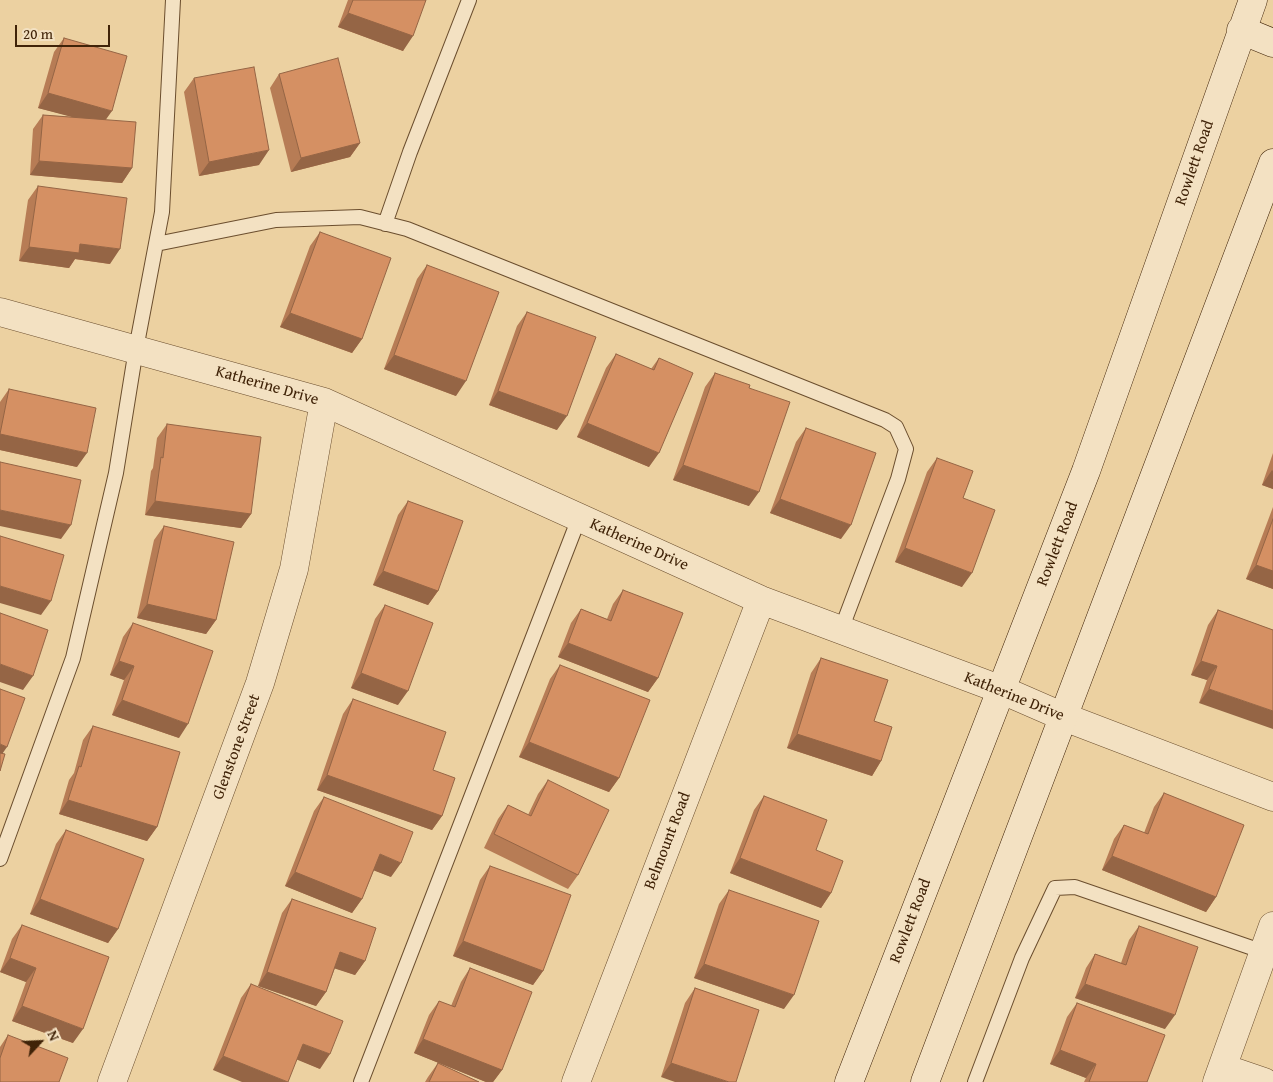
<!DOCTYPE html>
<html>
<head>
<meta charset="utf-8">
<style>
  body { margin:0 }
  #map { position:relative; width:1273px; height:1082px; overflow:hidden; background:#ecd1a1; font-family:"Gentium Book Plus",serif }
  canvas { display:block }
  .north { position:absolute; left:15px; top:1017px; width:50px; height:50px; -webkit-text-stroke:4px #f3e1c2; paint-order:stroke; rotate:65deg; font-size:14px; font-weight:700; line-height:20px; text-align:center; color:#402308 }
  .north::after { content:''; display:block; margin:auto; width:18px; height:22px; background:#402308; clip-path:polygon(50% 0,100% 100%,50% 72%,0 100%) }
  .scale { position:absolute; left:15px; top:25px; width:95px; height:22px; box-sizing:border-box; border:2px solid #402308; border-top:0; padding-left:6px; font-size:15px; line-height:18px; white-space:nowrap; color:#402308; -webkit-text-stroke:4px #f3e1c2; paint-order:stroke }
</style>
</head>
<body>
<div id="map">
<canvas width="1273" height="1082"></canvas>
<div class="north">N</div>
<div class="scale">20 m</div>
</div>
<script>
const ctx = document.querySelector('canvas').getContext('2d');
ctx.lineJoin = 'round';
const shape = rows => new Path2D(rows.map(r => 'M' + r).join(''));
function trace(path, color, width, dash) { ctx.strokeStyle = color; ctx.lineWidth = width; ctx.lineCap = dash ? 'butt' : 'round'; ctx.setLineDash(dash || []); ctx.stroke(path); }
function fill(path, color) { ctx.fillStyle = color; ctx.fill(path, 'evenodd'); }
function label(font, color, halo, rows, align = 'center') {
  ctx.font = font + ' "Gentium Book Plus",serif'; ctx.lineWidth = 4.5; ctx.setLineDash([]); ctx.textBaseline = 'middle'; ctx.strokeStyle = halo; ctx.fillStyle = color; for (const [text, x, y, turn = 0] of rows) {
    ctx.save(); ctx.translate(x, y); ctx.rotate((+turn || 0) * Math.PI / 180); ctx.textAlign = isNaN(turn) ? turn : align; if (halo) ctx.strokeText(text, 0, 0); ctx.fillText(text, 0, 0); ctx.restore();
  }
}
const lane = shape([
  [385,224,410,152,469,0],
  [156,244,276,220,360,217,407,229,885,420,896,427,906,449,898,479,841,630],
  [0,859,73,658,116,473,136,349,162,212,173,0],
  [361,1082,579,518],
  [975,1082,1022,958,1055,888,1075,887,1264,952]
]);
const street = shape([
  [0,312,324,402,761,600,1002,690,1064,717,1273,797],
  [1223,1068,1264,1082],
  [112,1082,260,683,294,569,324,402],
  [576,1082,761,600],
  [1217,1082,1273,926]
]);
const secondary = shape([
  [1241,30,1273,43],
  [849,1082,1086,471,1253,0],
  [925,1082,1273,163]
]);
trace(lane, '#6b4e2e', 16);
trace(street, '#6b4e2e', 29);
trace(secondary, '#402308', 29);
trace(lane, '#f3e1c2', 14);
trace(street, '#f3e1c2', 28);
trace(secondary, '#f3e1c2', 28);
fill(shape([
  [348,0,426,0,403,51,338,27],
  [64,38,105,120,132,168,122,183,30,175,33,129,43,115,74,117,38,108,54,52],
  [279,74,360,143,350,157,291,172,270,88],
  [194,78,259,165,199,176,184,92],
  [38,186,110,264,75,259,69,268,19,261,28,200],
  [320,232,362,339,352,353,280,327,310,246],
  [427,265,456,396,384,369,417,279],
  [527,312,557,430,489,405,517,326],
  [616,354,651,369,659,358,649,467,577,437,606,368],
  [715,373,749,388,749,506,673,480,705,387],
  [9,389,77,467,0,450,0,402],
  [167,424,251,514,241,528,145,515,151,471,153,468,157,438],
  [806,428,841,539,770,513,796,442],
  [1273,453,1273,489,1262,485],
  [937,458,963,498,962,587,895,562,927,472],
  [408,501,438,591,428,605,373,585,398,515],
  [1273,507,1273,589,1246,579],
  [164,526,216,620,206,634,137,618,154,540],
  [623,590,658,678,648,692,558,657,571,623,581,609,607,619,613,604],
  [385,605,398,705,351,688,375,619],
  [1218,610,1273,630,1199,703,1207,680,1191,675,1208,625],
  [133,623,179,738,112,715,124,680,110,675,123,637],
  [821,658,874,721,881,761,872,776,787,748,811,673],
  [560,665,619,778,609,792,519,757,550,679],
  [353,699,433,770,442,816,432,830,317,790,343,714],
  [93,726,157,827,147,841,59,814,69,780,74,773,83,740],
  [548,780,578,875,568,889,484,848,498,819,508,805,528,815,538,794],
  [1164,793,1216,897,1206,912,1102,870,1114,839,1124,825,1144,833,1154,807],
  [764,796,816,850,831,893,821,908,730,873,754,810],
  [324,797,391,877,374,870,362,899,352,913,285,886,314,811],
  [66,830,118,929,108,943,30,914,56,844],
  [490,866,543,971,533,985,453,956,480,880],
  [729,890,784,1009,694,978,719,904],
  [292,899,365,961,355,975,335,968,326,992,316,1006,258,986,282,913],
  [22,925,73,1043,12,1021,26,982,0,972,12,939],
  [1139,926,1165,1029,1075,998,1086,968,1095,954,1121,963,1129,940],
  [470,968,502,1070,493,1082,486,1082,414,1053,429,1015,439,1001,451,1006,461,982],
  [251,984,320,1069,297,1059,213,1070,241,998],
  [695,988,759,1010,661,1077,685,1003],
  [1077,1003,1147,1082,1084,1082,1086,1078,1050,1064,1067,1017],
  [8,1035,0,1082,0,1047],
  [438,1063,479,1082,425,1082,428,1077]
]), '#b77c55');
fill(shape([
  [348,13,413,36,403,51,338,27],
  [48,93,112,111,102,125,38,108],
  [360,143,350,157,291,172,301,158],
  [269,150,259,165,199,176,209,162],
  [39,161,132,168,122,183,30,175],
  [80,244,120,249,110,264,75,259,69,268,19,261,29,247],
  [290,313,362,339,352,353,280,327],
  [394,355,466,381,456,396,384,369],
  [498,391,567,416,557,430,489,405],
  [587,423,659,453,649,467,577,437],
  [0,434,87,453,77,467,0,450],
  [683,465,759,492,749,506,673,480],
  [1272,470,1273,471,1273,489,1262,485],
  [780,499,851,525,841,539,770,513],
  [155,501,251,514,241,528,145,515],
  [0,510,71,525,61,539,0,526],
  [905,548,972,573,962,587,895,562],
  [1256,565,1273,571,1273,589,1246,579],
  [383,571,438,591,428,605,373,585],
  [0,586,51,601,41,615,0,603],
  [147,604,216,620,206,634,137,618],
  [568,643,658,678,648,692,558,657],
  [119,661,134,666,124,680,110,675],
  [1201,661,1217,666,1207,680,1191,675],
  [0,664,33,676,23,690,0,682],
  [361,673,408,691,398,705,351,688],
  [1209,689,1273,711,1273,729,1199,703],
  [122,700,188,724,179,738,112,715],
  [797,734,881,761,872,776,787,748],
  [529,742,619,778,609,792,519,757],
  [0,744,7,747,0,757],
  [327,775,442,816,432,830,317,790],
  [68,800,157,827,147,841,59,814],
  [380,854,401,863,391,877,370,869],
  [1112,856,1216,897,1206,912,1102,870],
  [740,858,831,893,821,908,730,873],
  [295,872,362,899,352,913,285,886],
  [40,899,118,929,108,943,30,914],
  [463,941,543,971,533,985,453,956],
  [340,952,365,961,355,975,330,967],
  [10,958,36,968,26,982,0,972],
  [704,964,794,995,784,1009,694,978],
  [267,972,326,992,316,1006,258,986],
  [1085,984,1175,1015,1165,1029,1075,998],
  [22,1006,83,1029,73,1043,12,1021],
  [423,1039,502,1070,493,1082,486,1082,414,1053],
  [303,1044,330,1054,320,1069,293,1058],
  [1060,1050,1096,1064,1086,1078,1050,1064],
  [223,1056,288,1082,242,1082,213,1070],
  [671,1063,729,1082,675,1082,661,1077]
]), '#956545');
const building = shape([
  [353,0,426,0,413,36,348,13,353,0],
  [64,38,127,56,112,111,48,93,64,38],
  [338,58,360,143,301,158,279,74,338,58],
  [254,67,269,150,209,162,194,78,254,67],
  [43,115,136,122,132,168,39,161,43,115],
  [38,186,127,198,120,249,80,244,79,253,29,247,38,186],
  [320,232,391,258,362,339,290,313,320,232],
  [427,265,499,292,466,381,394,355,427,265],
  [527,312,596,337,567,416,498,391,527,312],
  [616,354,654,370,659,358,693,373,659,453,587,423,616,354],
  [715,373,750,385,749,388,790,402,759,492,683,465,715,373],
  [9,389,96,408,87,453,0,434,9,389],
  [167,424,261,437,251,514,155,501,161,457,163,458,167,424],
  [806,428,876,453,851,525,780,499,806,428],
  [937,458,973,471,963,498,995,510,972,573,905,548,937,458],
  [0,462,81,480,71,525,0,510,0,462],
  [408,501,463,521,438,591,383,571,408,501],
  [1273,519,1273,571,1256,565,1273,519],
  [164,526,234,542,216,620,147,604,164,526],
  [0,536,64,555,51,601,0,586,0,536],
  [623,590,683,613,658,678,568,643,581,609,611,621,623,590],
  [385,605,433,623,408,691,361,673,385,605],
  [1218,610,1273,630,1273,711,1209,689,1217,666,1201,661,1218,610],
  [0,613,48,630,33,676,0,664,0,613],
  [133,623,213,651,188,724,122,700,134,666,119,661,133,623],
  [821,658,888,680,874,721,892,727,881,761,797,734,821,658],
  [560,665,650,700,619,778,529,742,560,665],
  [0,689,25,698,7,747,0,744,0,689],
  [353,699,446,732,433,770,455,778,442,816,327,775,353,699],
  [93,726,180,752,157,827,68,800,79,766,81,767,93,726],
  [0,753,5,754,0,771,0,753],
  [548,780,609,810,578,875,494,834,508,805,531,816,548,780],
  [1164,793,1244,825,1216,897,1112,856,1124,825,1148,834,1164,793],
  [764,796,827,820,816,850,843,861,831,893,740,858,764,796],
  [324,797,413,832,401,863,380,854,362,899,295,872,324,797],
  [66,830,144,859,118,929,40,899,66,830],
  [490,866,571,895,543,971,463,941,490,866],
  [729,890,819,921,794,995,704,964,729,890],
  [292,899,376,928,365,961,340,952,326,992,267,972,292,899],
  [22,925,109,957,83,1029,22,1006,36,968,10,958,22,925],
  [1139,926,1198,947,1175,1015,1085,984,1095,954,1126,965,1139,926],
  [470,968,532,992,502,1070,423,1039,439,1001,455,1007,470,968],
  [251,984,343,1021,330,1054,303,1044,288,1082,223,1056,251,984],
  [695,988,759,1010,736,1082,729,1082,671,1063,695,988],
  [1077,1003,1165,1035,1147,1082,1089,1082,1096,1064,1060,1050,1077,1003],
  [8,1035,68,1058,59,1082,0,1082,0,1058,8,1035],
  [438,1063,479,1082,429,1082,438,1063]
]);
fill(building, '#d59063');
trace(building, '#956545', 1);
label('16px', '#402308', '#f3e1c2', [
  ["Rowlett Road",1195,163,-71],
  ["Katherine Drive",267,386,16],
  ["Rowlett Road",1058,544,-69],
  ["Katherine Drive",639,545,24],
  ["Katherine Drive",1014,697,22],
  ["Glenstone Street",237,747,-70],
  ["Belmount Road",668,841,-69],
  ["Rowlett Road",911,921,-69]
]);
</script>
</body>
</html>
